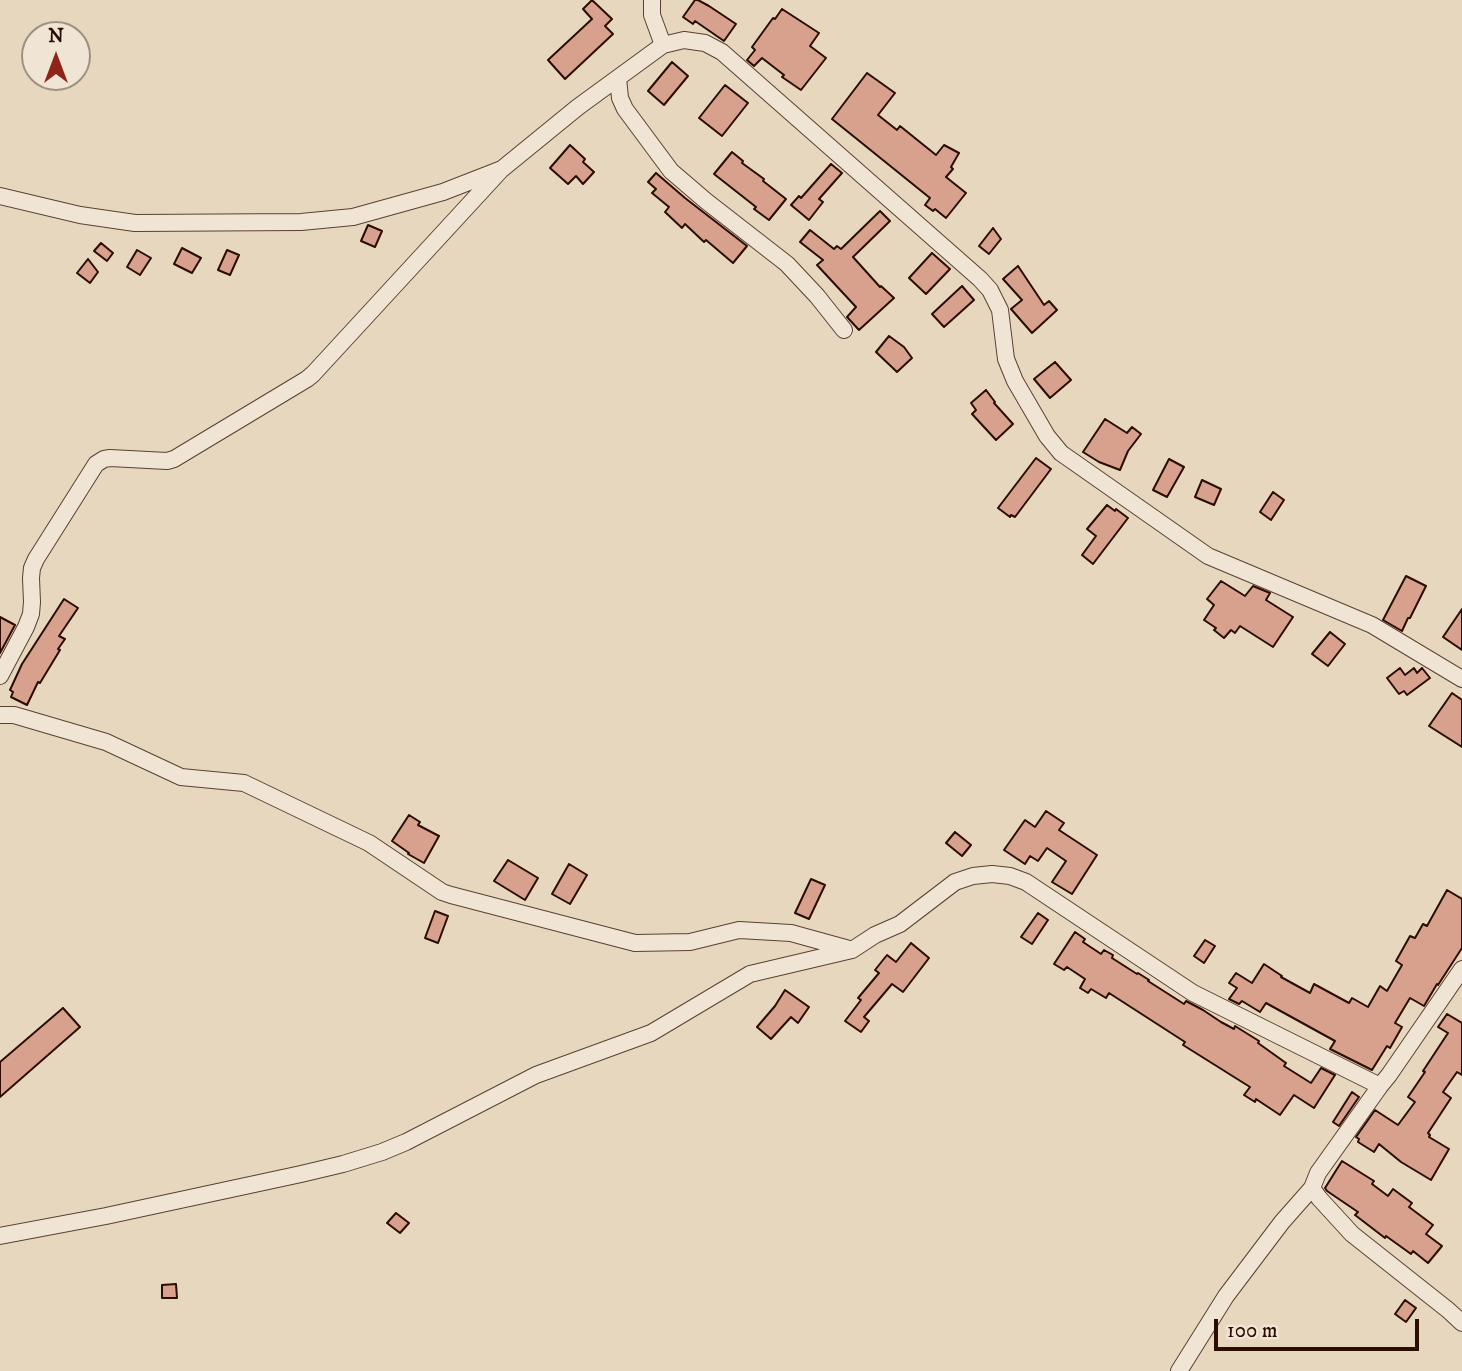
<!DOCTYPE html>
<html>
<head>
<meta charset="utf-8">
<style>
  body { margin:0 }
  #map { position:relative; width:1462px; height:1371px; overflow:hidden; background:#e8d7bf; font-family:"IM FELL DW Pica",serif }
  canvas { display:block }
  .north { position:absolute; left:21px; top:21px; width:70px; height:70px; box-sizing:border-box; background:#f0e5d5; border:2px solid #a18f80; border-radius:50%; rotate:0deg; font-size:19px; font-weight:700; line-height:28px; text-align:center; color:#2b0d00 }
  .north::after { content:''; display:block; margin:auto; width:24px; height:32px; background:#8f2418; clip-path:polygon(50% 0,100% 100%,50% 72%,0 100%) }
  .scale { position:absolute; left:1214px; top:1319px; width:205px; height:32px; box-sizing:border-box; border:4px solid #2b0d00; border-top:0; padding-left:9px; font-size:21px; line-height:24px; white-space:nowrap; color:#2b0d00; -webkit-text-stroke:5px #f0e5d5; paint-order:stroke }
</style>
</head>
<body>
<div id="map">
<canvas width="1462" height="1371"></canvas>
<div class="north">N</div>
<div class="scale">100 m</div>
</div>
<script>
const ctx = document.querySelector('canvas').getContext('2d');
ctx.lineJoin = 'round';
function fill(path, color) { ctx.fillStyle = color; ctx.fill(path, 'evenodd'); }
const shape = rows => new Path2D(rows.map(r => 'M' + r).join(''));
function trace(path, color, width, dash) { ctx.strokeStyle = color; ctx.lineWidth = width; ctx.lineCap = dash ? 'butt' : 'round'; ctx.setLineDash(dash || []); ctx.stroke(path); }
const building = shape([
  [592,0,612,19,605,26,613,34,565,79,548,60,592,19,583,9,592,0],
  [695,0,698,0,709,6,736,24,724,41,695,21,693,24,683,17,695,0],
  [782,9,819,33,810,46,826,58,801,90,782,77,784,75,762,58,754,66,747,60,755,50,752,47,773,18,775,19,782,9],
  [672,62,688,76,664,105,648,91,672,62],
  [867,73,895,93,878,115,897,130,900,126,936,155,944,145,959,153,951,167,953,169,946,177,966,193,946,218,935,209,933,211,925,205,930,198,832,119,867,73],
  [725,85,748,103,722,136,699,118,725,85],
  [570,145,585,159,583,162,594,172,583,184,576,176,568,184,550,168,570,145],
  [732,152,743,161,742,163,764,179,763,181,786,199,769,220,754,209,756,207,714,174,732,152],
  [831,164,842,173,819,199,823,202,809,220,791,205,799,196,801,198,831,164],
  [656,173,685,198,747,246,733,263,706,240,704,242,685,224,682,228,665,212,669,207,652,193,656,189,648,182,656,173],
  [880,211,890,221,853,257,880,287,881,286,894,298,859,330,847,317,856,307,817,265,823,260,800,242,810,230,834,249,837,246,841,249,880,211],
  [368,225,382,231,375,247,361,241,368,225],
  [993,228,1001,239,989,254,979,246,993,228],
  [101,243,113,253,107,261,94,251,101,243],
  [182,248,201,258,192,273,174,264,182,248],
  [137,250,151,258,140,275,127,267,137,250],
  [227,250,239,255,230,275,218,270,227,250],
  [932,253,950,269,926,294,909,278,932,253],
  [88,259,98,272,90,283,77,273,88,259],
  [1018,266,1044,305,1049,301,1057,310,1032,333,1011,309,1022,300,1003,279,1018,266],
  [962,286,974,300,944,327,932,314,962,286],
  [889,336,904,347,912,358,897,372,876,352,889,336],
  [1055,362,1071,380,1050,398,1034,379,1055,362],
  [986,390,995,402,994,403,1013,424,996,440,972,414,976,410,971,403,986,390],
  [1105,419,1127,433,1132,427,1141,434,1128,451,1120,470,1099,462,1083,452,1105,419],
  [1036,458,1051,469,1015,517,1011,515,1010,517,998,508,1036,458],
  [1169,459,1184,467,1167,497,1153,490,1169,459],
  [1202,480,1221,489,1214,505,1195,497,1202,480],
  [1273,492,1284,500,1271,520,1260,512,1273,492],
  [1107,505,1115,511,1116,509,1128,518,1093,564,1082,555,1096,536,1087,529,1107,505],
  [1406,576,1426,586,1410,618,1408,618,1402,631,1383,620,1406,576],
  [1221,581,1245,596,1253,586,1270,593,1266,600,1293,617,1273,647,1240,626,1235,633,1231,630,1224,638,1214,630,1216,628,1204,620,1214,605,1207,599,1221,581],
  [64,599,78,608,59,636,65,639,58,649,60,650,40,683,38,682,27,705,11,697,13,692,10,690,22,664,64,599],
  [1462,609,1462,650,1443,637,1462,609],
  [0,617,15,625,0,653,0,617],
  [1330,632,1345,644,1328,666,1312,654,1330,632],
  [1400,668,1405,675,1414,668,1417,673,1422,668,1430,678,1407,695,1404,691,1399,694,1387,678,1400,668],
  [1452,693,1462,700,1462,747,1429,726,1452,693],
  [1046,811,1064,823,1059,830,1097,855,1072,894,1052,882,1066,861,1047,848,1038,861,1030,856,1025,864,1004,850,1025,820,1035,827,1046,811],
  [409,815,420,822,418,825,439,836,424,863,408,854,409,853,392,841,409,815],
  [955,832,971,845,962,856,946,843,955,832],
  [508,860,538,878,525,900,494,881,508,860],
  [569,864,587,875,570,904,552,894,569,864],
  [811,879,825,885,809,919,795,913,811,879],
  [1447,890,1462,899,1462,948,1438,985,1437,984,1424,1006,1410,998,1395,1023,1402,1027,1390,1048,1387,1046,1372,1070,1330,1049,1335,1041,1266,1003,1260,1012,1242,1001,1239,1004,1229,999,1237,988,1229,983,1236,973,1252,983,1264,964,1282,976,1281,977,1310,993,1314,984,1349,1003,1352,998,1368,1007,1380,986,1387,991,1402,965,1396,961,1410,936,1415,938,1423,924,1427,926,1447,890],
  [435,911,448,916,438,943,425,938,435,911],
  [1038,913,1048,920,1032,944,1021,937,1038,913],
  [1075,932,1085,939,1083,942,1101,954,1104,950,1113,955,1112,958,1137,974,1138,973,1149,980,1148,981,1184,1004,1186,1001,1203,1010,1221,1022,1234,1029,1235,1026,1259,1041,1258,1043,1286,1063,1284,1066,1311,1083,1321,1068,1335,1075,1314,1108,1294,1095,1280,1115,1256,1099,1255,1102,1244,1095,1250,1087,1183,1045,1185,1042,1109,993,1106,998,1091,989,1088,993,1080,988,1085,979,1067,967,1064,970,1054,964,1075,932],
  [1205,940,1215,946,1204,963,1194,956,1205,940],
  [911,943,929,958,903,992,892,984,864,1017,869,1021,861,1032,845,1021,861,1000,858,998,879,973,875,970,887,955,896,962,911,943],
  [785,990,809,1007,798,1023,791,1017,771,1039,757,1027,775,1006,785,990],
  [63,1008,80,1027,0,1097,0,1062,63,1008],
  [1447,1014,1462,1023,1462,1075,1457,1072,1443,1092,1451,1098,1428,1133,1430,1135,1429,1137,1449,1149,1431,1180,1401,1162,1379,1144,1374,1152,1358,1142,1359,1139,1356,1137,1375,1110,1398,1125,1415,1102,1408,1097,1425,1072,1423,1071,1448,1033,1438,1027,1447,1014],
  [1352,1092,1359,1097,1339,1126,1333,1122,1352,1092],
  [1342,1161,1374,1181,1372,1184,1388,1196,1393,1189,1412,1203,1409,1207,1433,1225,1426,1234,1442,1246,1428,1263,1413,1251,1411,1254,1386,1236,1385,1238,1355,1215,1358,1212,1327,1191,1325,1188,1342,1161],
  [396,1213,409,1223,400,1233,387,1223,396,1213],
  [176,1284,177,1298,162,1298,162,1285,176,1284],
  [1405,1300,1416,1308,1406,1322,1395,1314,1405,1300]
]);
fill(building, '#d7a18e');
trace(building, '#2b0d00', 2);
const minor = shape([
  [652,0,652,15,663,45],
  [618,78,620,98,625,109,671,171,706,201,787,264,817,296,844,330],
  [0,196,80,215,135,223,301,222,353,217,443,192,502,169,578,107,663,45,684,40,705,43,722,52,980,279,990,290,1000,310,1006,359,1015,381,1047,436,1061,453,1208,556,1372,625,1462,679],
  [0,676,26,627,31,614,32,602,31,578,32,568,36,559,96,464,104,459,110,458,167,461,174,459,307,379,313,374,500,171],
  [0,715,14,715,106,742,181,777,244,783,369,843,442,892,451,895,635,943,690,942,739,930,791,933,849,949],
  [1462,969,1389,1075,1380,1086,1318,1173,1312,1188,1319,1198,1352,1234,1448,1310,1462,1323],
  [0,1236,106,1216,301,1174,343,1164,382,1152,406,1142,536,1075,651,1033,750,974,852,950,875,935,900,924,955,882,973,876,992,874,1010,876,1026,882,1193,993,1380,1086],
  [1179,1371,1226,1296,1282,1222,1312,1188]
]);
trace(minor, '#5a4030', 18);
trace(minor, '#f0e5d5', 16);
</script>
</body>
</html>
